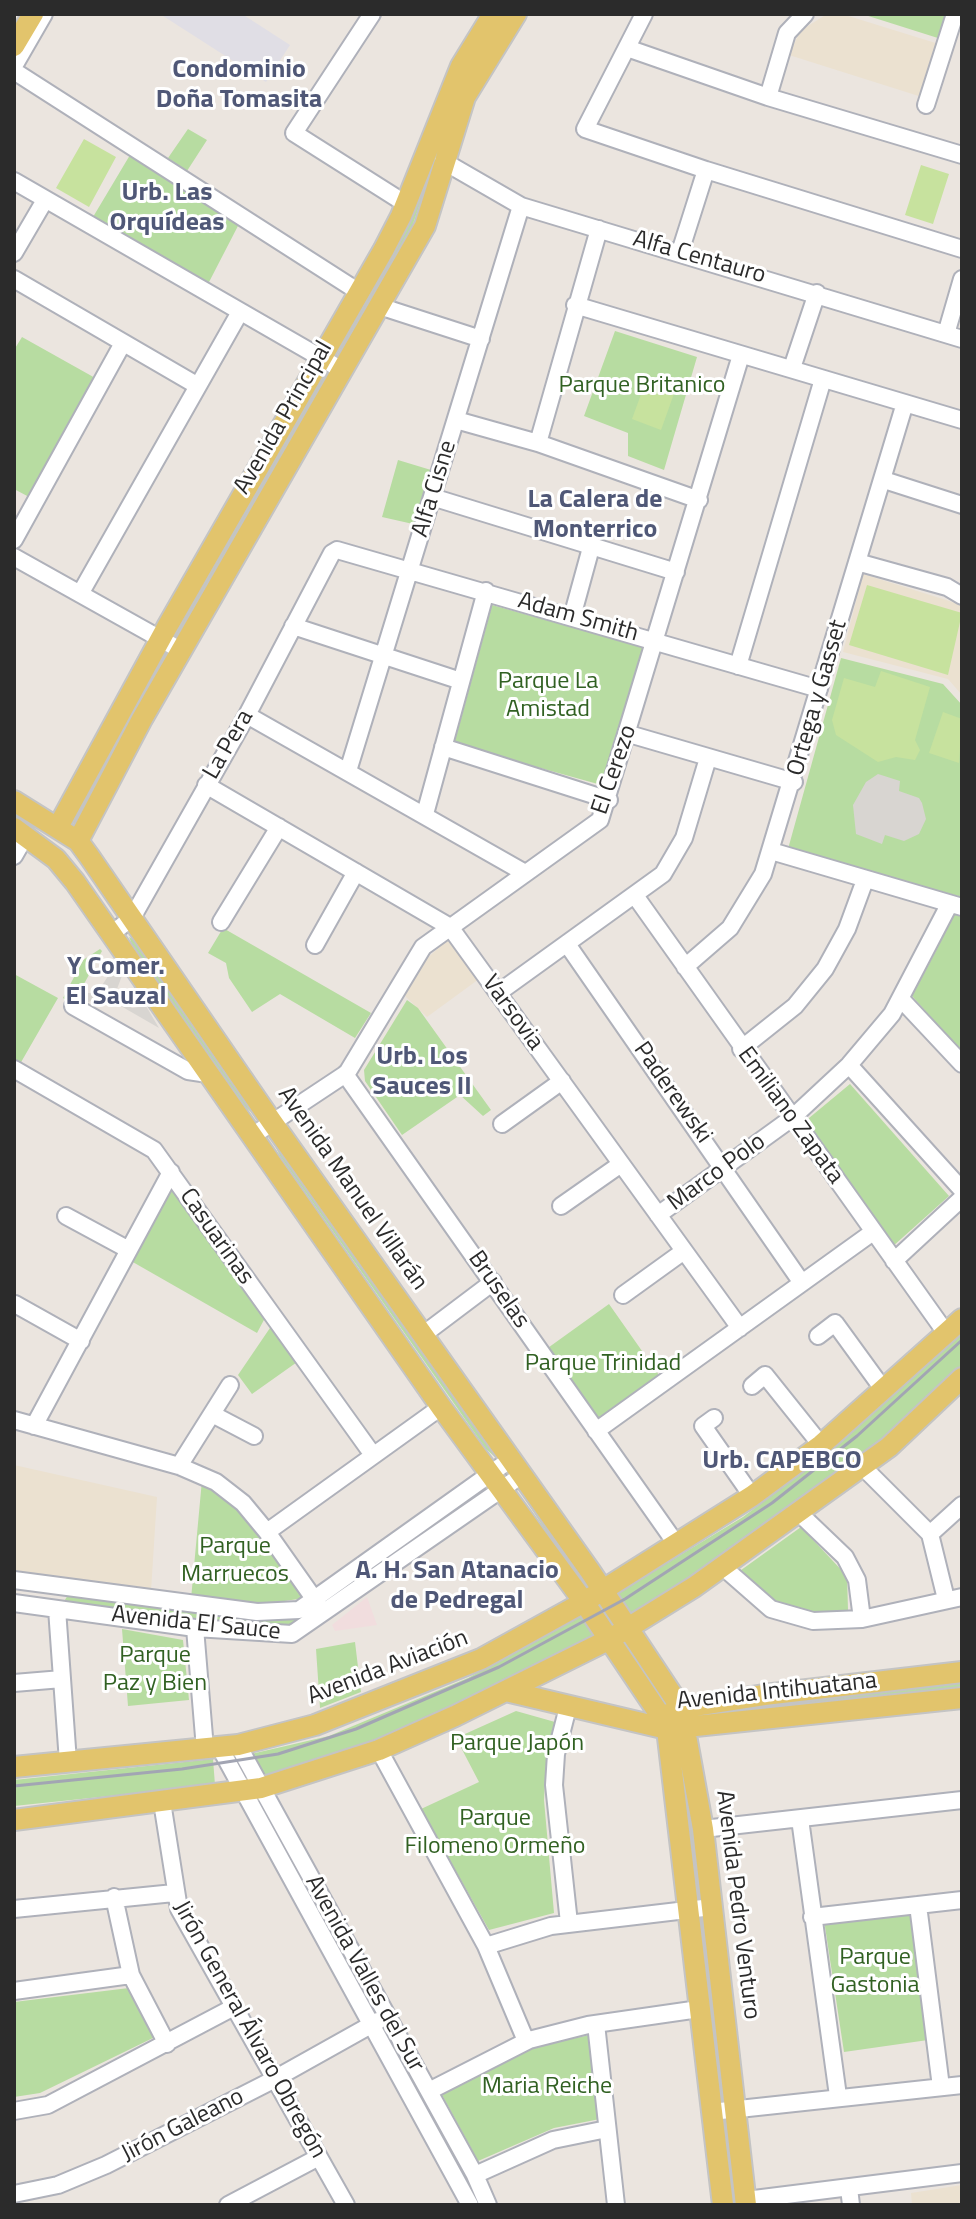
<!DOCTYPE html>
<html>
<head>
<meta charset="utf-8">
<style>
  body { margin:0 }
  #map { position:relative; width:976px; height:2219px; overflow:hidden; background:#ebe5df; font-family:"Titillium Web",sans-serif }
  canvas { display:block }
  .frame { position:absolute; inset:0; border:16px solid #2b2b2b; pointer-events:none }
</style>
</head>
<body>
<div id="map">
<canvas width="976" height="2219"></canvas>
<div class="frame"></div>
</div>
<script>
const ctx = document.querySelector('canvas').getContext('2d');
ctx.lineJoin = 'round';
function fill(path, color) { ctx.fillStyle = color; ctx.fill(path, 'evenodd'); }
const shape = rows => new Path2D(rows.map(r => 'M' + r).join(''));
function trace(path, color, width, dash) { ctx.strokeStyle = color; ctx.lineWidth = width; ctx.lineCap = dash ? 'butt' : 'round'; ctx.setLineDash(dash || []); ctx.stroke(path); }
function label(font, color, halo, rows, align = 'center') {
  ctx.font = font + ' "Titillium Web",sans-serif'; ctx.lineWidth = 6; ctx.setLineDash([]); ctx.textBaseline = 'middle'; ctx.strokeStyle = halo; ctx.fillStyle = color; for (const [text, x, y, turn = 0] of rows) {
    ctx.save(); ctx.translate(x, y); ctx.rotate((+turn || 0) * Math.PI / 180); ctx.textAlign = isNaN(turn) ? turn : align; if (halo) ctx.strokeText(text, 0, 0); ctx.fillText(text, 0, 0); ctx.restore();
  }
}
fill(shape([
  [160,14,242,14,290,45,266,82]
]), '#e0dee5');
fill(shape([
  [827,14,842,14,942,45,925,98,789,55,800,31],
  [863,574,962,605,962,695,948,679,843,652],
  [447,940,452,941,479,979,427,1017,405,996,422,963],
  [14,1465,157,1497,151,1591,14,1574],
  [962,2185,962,2205,912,2205,911,2193]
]), '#ebe1d0');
fill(shape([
  [367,1597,377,1625,335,1631,332,1625]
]), '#f1ddde');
fill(shape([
  [502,14,510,14,436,158,406,244,343,353,337,344],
  [862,14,949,14,941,39],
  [188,129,207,140,187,171,168,158],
  [130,155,240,222,208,284,93,217],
  [615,331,697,357,664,470,628,456,628,433,584,416],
  [22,337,97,379,31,498,14,489,14,350],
  [318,376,327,381,79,823,73,823,70,821],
  [398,460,431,470,413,524,382,517],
  [492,605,643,647,605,786,454,744],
  [841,658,943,684,962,705,962,897,788,849],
  [947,910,962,912,962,1052,912,996,937,949],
  [223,928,371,1013,355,1038,280,994,252,1012,229,978,226,963,208,953],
  [129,937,137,941,256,1116,244,1106,135,952],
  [100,949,102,951,73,1004,63,998,83,960],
  [14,974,58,998,20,1064,14,1060],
  [407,1000,418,1008,491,1110,483,1116,460,1095,402,1135,365,1081,364,1070],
  [850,1084,949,1196,892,1247,803,1123],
  [273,1141,491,1445,495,1457,486,1449,280,1156],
  [174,1184,266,1316,257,1333,131,1261],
  [609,1304,661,1378,597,1424,545,1350],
  [272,1325,300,1360,252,1394,238,1375],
  [962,1332,962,1369,914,1416,724,1557,628,1616,616,1594,743,1517,836,1447],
  [202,1480,241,1507,305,1598,264,1604,191,1599],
  [521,1493,526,1496,587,1581,581,1584],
  [801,1527,847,1576,848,1610,814,1614,773,1603,737,1573],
  [68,1595,272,1619,299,1616,286,1629,63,1603],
  [584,1613,596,1636,428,1719,333,1757,265,1778,251,1754,329,1736,468,1678],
  [122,1629,183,1640,189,1700,128,1706],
  [355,1642,361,1692,320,1708,316,1649],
  [962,1676,962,1689,692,1717,691,1710],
  [516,1711,555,1722,547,1746,544,1800,554,1913,489,1930,421,1809,479,1782,456,1738],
  [682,1743,703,1897,700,1899,696,1899,674,1744],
  [213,1759,215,1785,14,1806,14,1780],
  [705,1911,728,2097,721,2109,695,1912],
  [910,1911,928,2040,844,2052,824,1920],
  [129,1988,155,2037,40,2093,14,2097,14,2002],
  [590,2035,600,2119,554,2128,478,2161,441,2093,532,2047]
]), '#b7dca1');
fill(shape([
  [84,139,116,157,89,207,56,188],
  [921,165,949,174,933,224,905,215],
  [647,378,676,388,661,430,632,419],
  [867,585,962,613,948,675,849,645],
  [881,671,930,687,915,740,920,750,915,760,896,757,878,762,836,735,832,720,844,678,875,687],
  [943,712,962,719,959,763,929,753]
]), '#c7e29e');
fill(shape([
  [878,774,900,781,899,791,919,798,922,803,926,819,919,834,904,841,885,835,882,844,856,834,853,805,866,782],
  [116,964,123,973,117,989,120,1000,132,1008,146,1006,159,1028,100,994,82,1007,75,1003,80,993,97,993]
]), '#d8d5d1');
const minor = shape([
  [372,14,294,133,406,204],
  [644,14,585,129,706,170,962,249],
  [627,48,768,97,962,155],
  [14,66,44,14],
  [14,71,359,292],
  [768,97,787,33,805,14],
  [926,105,955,14],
  [443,161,521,206,962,339],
  [14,181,342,370],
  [680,252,706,170],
  [14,253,45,200],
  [14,279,198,386],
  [575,305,962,420],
  [379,306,481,339],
  [946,334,962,279],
  [792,368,817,293],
  [456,420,538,443,699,500],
  [538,443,599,229],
  [884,480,962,505],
  [432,497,676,572],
  [14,540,123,343],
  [14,557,182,651],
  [857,562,947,587,962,596],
  [80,594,240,312],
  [572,617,592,544],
  [293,626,461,681],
  [738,666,823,379],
  [247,715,525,873],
  [629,734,794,782],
  [443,747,609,800],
  [348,771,521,206],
  [206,785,450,927,740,1328],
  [425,814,486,591],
  [771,851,962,907],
  [14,856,26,835],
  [636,897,946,1333],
  [221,922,279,827],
  [111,934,132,918,247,715,332,553,337,550,819,689],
  [567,944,802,1283],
  [315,945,356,872],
  [685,967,730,928,763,874,905,403],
  [498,993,663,874,684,838,708,758],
  [901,999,962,1064],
  [73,1006,188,1071,208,1074],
  [741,1049,795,1006,825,969,847,929,865,880],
  [849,1065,962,1190],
  [14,1069,154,1150,373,1455],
  [345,1074,677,1545],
  [502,1124,562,1081],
  [252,1136,347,1073,423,947,600,820,741,355],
  [561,1206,621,1164],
  [658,1215,792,1118,849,1065,892,1014,949,905],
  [66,1216,129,1250],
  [894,1261,962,1198],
  [623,1295,684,1251],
  [15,1304,81,1341],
  [424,1334,493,1282],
  [818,1336,835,1323,883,1389],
  [752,1386,765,1375,821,1445],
  [212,1414,254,1436],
  [714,1418,703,1426,752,1496],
  [14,1420,179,1466,216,1482,243,1503,267,1532,322,1610],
  [34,1426,171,1172],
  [596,1431,873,1232],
  [179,1466,230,1385],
  [863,1467,930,1534,946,1599],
  [799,1513,845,1557,857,1580,862,1619],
  [267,1532,441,1407],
  [930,1534,962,1505],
  [723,1567,771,1609,813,1621,862,1619,962,1597],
  [14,1580,257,1612,299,1610,511,1459],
  [14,1603,195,1628,292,1634,522,1475],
  [57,1609,68,1762],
  [195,1628,205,1749],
  [14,1683,62,1679],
  [568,1707,556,1754,554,1785,569,1923],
  [238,1745,475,2175,488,2205],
  [220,1748,470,2205],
  [379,1750,486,1946,526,2041],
  [162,1802,179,1909,346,2205],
  [800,1819,838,2096],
  [703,1829,962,1800],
  [114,1897,131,1975,167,2044],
  [918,1905,941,2087],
  [14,1909,174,1893],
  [812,1917,962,1900],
  [486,1946,551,1926,712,1907],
  [14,1991,131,1975],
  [596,2024,616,2205],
  [429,2091,529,2040,588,2025,699,2009],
  [14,2111,48,2105,234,2007],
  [711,2112,962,2085],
  [475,2175,553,2140,607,2129],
  [849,2188,851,2205],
  [14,2194,58,2185,106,2165,269,2082,378,2021],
  [746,2200,962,2173],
  [228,2205,319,2157]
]);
const major = shape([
  [14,46,33,14],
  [14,801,78,841,89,856,272,1122,590,1571,681,1708,703,1829,746,2205],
  [58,827,167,627,384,249,401,216,461,66,493,14],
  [14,828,56,859,75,882,441,1407,584,1602,662,1718,667,1729,723,2205],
  [78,841,142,719,425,226,465,97,516,14],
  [506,1691,667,1729,962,1698],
  [669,1714,681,1708,764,1695,962,1672],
  [14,1767,238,1745,315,1725,481,1659,584,1602,752,1496,821,1445,962,1319],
  [14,1820,261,1788,379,1750,455,1716,610,1639,694,1587,889,1447,962,1378]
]);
trace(minor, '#afb1ba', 20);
trace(major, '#c4c4c4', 24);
trace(minor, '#fff', 16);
trace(major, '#e2c46c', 20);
trace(shape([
  [14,1786,182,1769,278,1754,356,1729,499,1667,625,1599,772,1503,857,1436,962,1340]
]), '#a2a5b3', 3);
label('24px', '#2b2b2b', '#fff', [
  ["Alfa Centauro",699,258,16],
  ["Avenida Principal",284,418,-60],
  ["Alfa Cisne",435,489,-73],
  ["Adam Smith",578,618,16],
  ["Ortega y Gasset",818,698,-74],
  ["La Pera",229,745,-60],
  ["El Cerezo",615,770,-71],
  ["Varsovia",512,1013,54],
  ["Paderewski",672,1093,55],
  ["Emiliano Zapata",790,1116,54],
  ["Marco Polo",717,1173,-36],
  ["Avenida Manuel Villarán",352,1189,55],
  ["Casuarinas",216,1237,55],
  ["Bruselas",498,1290,55],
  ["Avenida El Sauce",196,1624,6],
  ["Avenida Aviación",388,1668,-21],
  ["Avenida Intihuatana",777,1692,-6],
  ["Avenida Pedro Venturo",737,1905,83],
  ["Avenida Valles del Sur",364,1974,61],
  ["Jirón General Álvaro Obregón",249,2030,61],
  ["Jirón Galeano",183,2126,-27]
]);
label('24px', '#316122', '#fff', [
  ["Parque Britanico",642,386],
  ["Parque La",548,682],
  ["Amistad",548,710],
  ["Parque Trinidad",603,1364],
  ["Parque",235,1547],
  ["Marruecos",235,1575],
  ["Parque",155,1656],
  ["Paz y Bien",155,1684],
  ["Parque Japón",517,1744],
  ["Parque",495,1819],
  ["Filomeno Ormeño",495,1847],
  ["Parque",875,1958],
  ["Gastonia",875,1986],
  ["Maria Reiche",547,2087]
]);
label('bold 26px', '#505877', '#fff', [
  ["Condominio",239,71],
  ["Doña Tomasita",239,101],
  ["Urb. Las",167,194],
  ["Orquídeas",167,224],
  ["La Calera de",595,501],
  ["Monterrico",595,531],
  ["Y Comer.",116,968],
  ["El Sauzal",116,998],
  ["Urb. Los",422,1058],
  ["Sauces II",422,1088],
  ["Urb. CAPEBCO",782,1462],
  ["A. H. San Atanacio",457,1572],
  ["de Pedregal",457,1602]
]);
</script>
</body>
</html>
